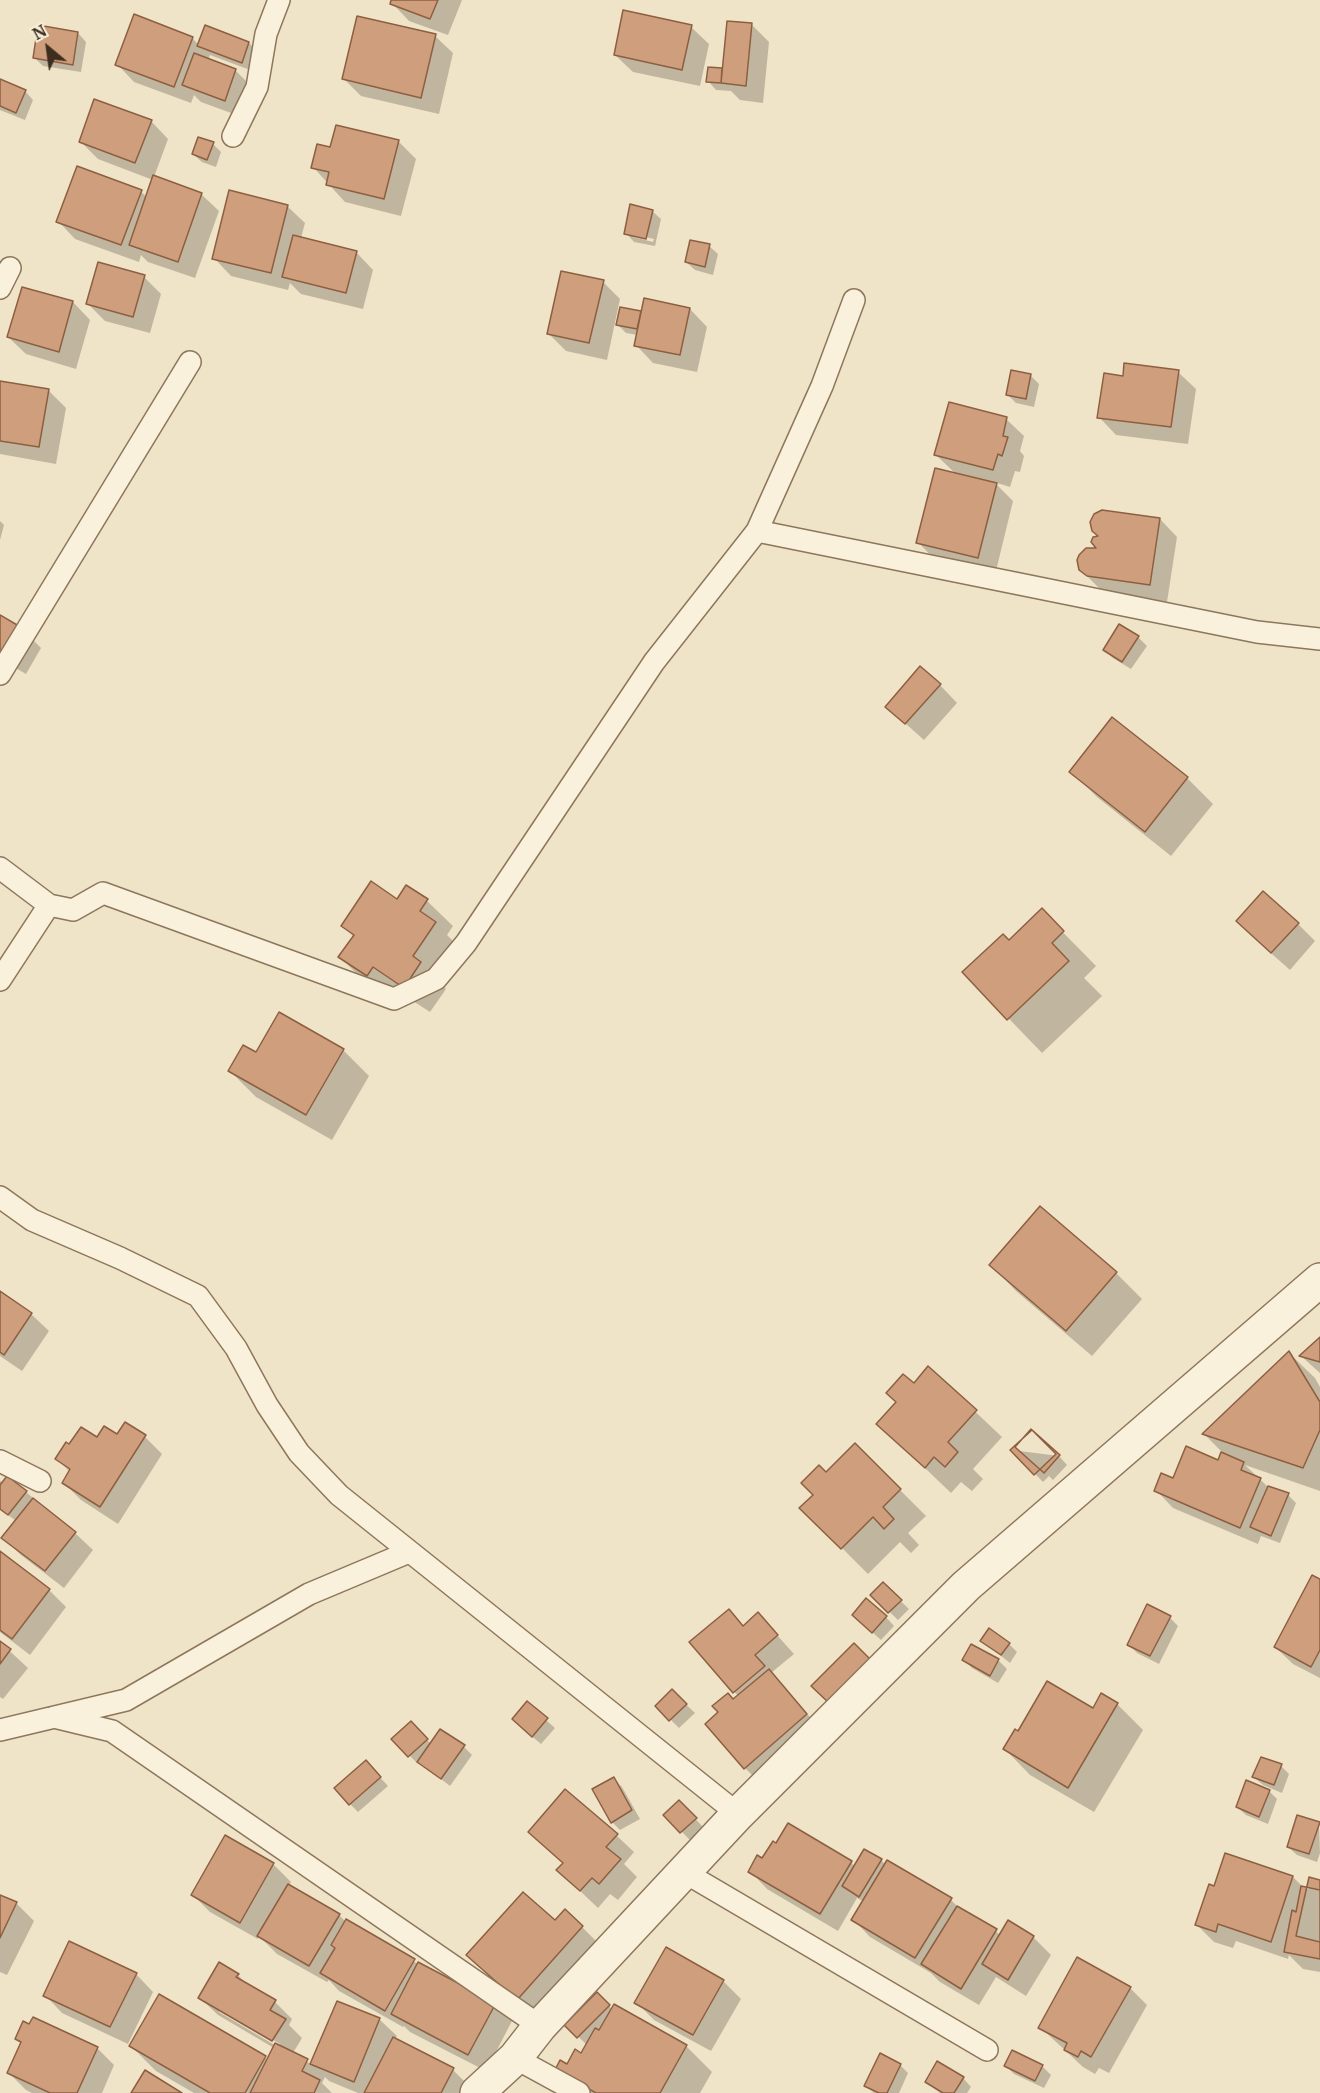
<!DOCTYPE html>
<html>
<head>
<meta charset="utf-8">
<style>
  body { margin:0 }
  #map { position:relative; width:1320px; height:2093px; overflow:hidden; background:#f0e4c8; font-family:Merriweather,serif }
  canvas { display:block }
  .north { position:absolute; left:18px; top:18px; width:60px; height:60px; -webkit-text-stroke:4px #f7eed8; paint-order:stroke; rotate:331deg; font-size:16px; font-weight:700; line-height:24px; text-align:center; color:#3d2e20 }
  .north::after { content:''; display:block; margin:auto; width:21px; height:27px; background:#3d2e20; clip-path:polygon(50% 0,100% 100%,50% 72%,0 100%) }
</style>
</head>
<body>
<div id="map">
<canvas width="1320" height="2093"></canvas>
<div class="north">N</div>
</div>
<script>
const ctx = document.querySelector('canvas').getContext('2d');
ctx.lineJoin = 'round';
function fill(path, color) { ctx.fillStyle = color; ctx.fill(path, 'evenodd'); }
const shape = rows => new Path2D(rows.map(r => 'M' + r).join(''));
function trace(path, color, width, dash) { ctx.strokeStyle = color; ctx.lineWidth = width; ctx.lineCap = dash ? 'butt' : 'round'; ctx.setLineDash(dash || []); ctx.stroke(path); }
fill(shape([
  [393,0,462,0,448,35,409,21,392,3],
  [752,25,769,42,763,103,740,100,731,91,716,90,708,81,721,70,724,72],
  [691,27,709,44,700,86,633,72,615,55],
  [78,33,86,42,81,72,43,66,34,57],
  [435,36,453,53,439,114,361,96,344,79],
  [192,38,199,45,249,43,257,51,250,70,210,55,208,60,235,70,253,88,242,117,201,102,194,95,191,103,134,82,117,64],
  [0,81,25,91,33,100,25,120,0,110],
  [151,121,168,139,154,177,201,194,219,211,195,278,148,262,141,255,139,262,75,239,58,221,141,192,147,197,153,180,98,159,80,141],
  [398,141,416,159,401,216,345,202,313,167,331,148],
  [213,144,221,152,216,167,202,162,193,154],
  [287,206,305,223,301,238,356,252,373,270,363,309,301,294,290,283,288,290,231,276,214,258],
  [652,211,661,219,655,246,634,242,626,233],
  [633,234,654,239,653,242,633,237],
  [709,246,718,254,713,275,695,270,686,262],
  [144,277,161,294,150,333,105,321,87,303],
  [603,282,620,299,607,360,566,351,549,334],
  [23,288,73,302,90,320,76,369,26,354,8,337],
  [690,309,707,327,697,372,653,363,636,345,638,335,626,333,618,325,640,313,642,314],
  [1178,372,1196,389,1188,444,1116,435,1099,417,1124,377],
  [1030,375,1039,384,1034,407,1016,403,1007,394],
  [0,382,48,390,66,408,56,464,0,454],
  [1006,419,1024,436,1020,451,1024,456,1020,472,1015,471,1010,487,994,482,1013,501,995,575,935,560,918,542,956,474,936,455],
  [1160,519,1177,537,1167,602,1102,591,1084,573,1096,549,1092,542,1094,538],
  [0,521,4,525,0,540],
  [0,617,23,630,41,648,26,674,0,659],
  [1120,626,1138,637,1147,646,1131,669,1113,658,1105,650],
  [940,685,957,703,924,740,887,707],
  [1112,719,1187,778,1213,804,1171,856,1097,797,1071,771],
  [397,901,427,901,453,926,447,935,461,949,439,982,446,989,430,1012,399,992,366,983,340,957,354,937,343,926],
  [1042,911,1096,966,1084,978,1102,996,1042,1053,964,972,1009,942],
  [1298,924,1315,941,1290,970,1255,939],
  [280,1014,343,1050,369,1076,332,1140,256,1097,230,1071,257,1054],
  [991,1265,1116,1273,1142,1299,1092,1356,1016,1291],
  [0,1293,31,1314,49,1331,22,1371,0,1356],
  [1320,1339,1320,1373,1301,1356],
  [1289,1353,1315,1378,1320,1387,1320,1491,1245,1465,1268,1487,1288,1495,1296,1503,1280,1543,1261,1536,1258,1544,1173,1508,1156,1490,1173,1480,1219,1462,1223,1453,1204,1434],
  [929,1368,1002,1437,973,1469,983,1479,972,1491,961,1482,951,1493,879,1424],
  [126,1424,145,1437,162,1454,118,1524,81,1500,64,1483,70,1472,57,1459,70,1446,118,1436],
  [855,1445,926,1516,908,1533,919,1545,911,1553,900,1542,868,1574,802,1508,815,1495,826,1474],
  [1012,1450,1059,1456,1067,1465,1053,1480,1049,1476,1043,1482],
  [0,1481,26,1492,75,1533,93,1550,64,1588,21,1555,3,1538,16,1521,0,1509],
  [0,1552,49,1590,66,1607,30,1655,0,1632],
  [1320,1581,1320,1678,1293,1664,1275,1647],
  [883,1584,909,1609,898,1620,872,1595],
  [728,1611,744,1627,758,1614,794,1654,771,1673,824,1733,762,1785,745,1768,733,1701,739,1697,691,1642],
  [886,1617,894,1626,881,1640,862,1623],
  [1170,1618,1178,1626,1159,1664,1137,1653,1129,1645],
  [982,1641,1009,1644,1017,1652,1010,1663],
  [0,1642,28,1668,3,1699,0,1697],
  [972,1646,998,1660,1007,1669,998,1683,972,1668,964,1660],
  [672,1691,695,1713,679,1728,657,1706],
  [527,1703,555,1728,541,1744,522,1728],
  [1117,1704,1143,1730,1094,1812,1030,1775,1005,1749,1019,1733],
  [411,1723,431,1744,464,1747,472,1755,450,1786,420,1763,418,1764,393,1739],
  [1281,1766,1289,1774,1282,1793,1263,1785,1254,1777],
  [374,1771,388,1786,358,1812,350,1804],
  [614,1779,622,1787,640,1819,620,1830,612,1822],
  [1269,1791,1277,1799,1268,1824,1246,1815,1237,1807],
  [679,1802,704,1828,690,1840,665,1815],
  [1319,1824,1320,1853,1317,1862,1297,1855,1288,1847],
  [530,1832,616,1835,634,1852,624,1864,637,1877,618,1900,610,1894,598,1908,558,1870,564,1864],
  [225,1837,274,1865,291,1882,289,1886,339,1915,346,1922,418,1964,495,2004,512,2021,486,2071,410,2032,404,2026,403,2027,339,1991,329,1980,327,1982,277,1954,259,1936,258,1939,210,1912,192,1894],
  [1226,1855,1293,1877,1304,1888,1308,1889,1320,1881,1320,1972,1303,1969,1289,1955,1288,1959,1236,1941,1233,1948,1214,1942,1196,1924,1214,1888],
  [763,1860,851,1862,855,1867,881,1860,886,1865,951,1900,961,1910,1001,1935,1008,1922,1033,1937,1051,1955,1026,1996,996,1977,979,2005,940,1982,931,1973,870,1937,853,1919,864,1902,857,1898,838,1931,767,1889,750,1871],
  [0,1896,17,1904,34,1921,7,1975,0,1972],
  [556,1922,582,1927,608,1953,544,2025,494,1981,469,1955],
  [136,1974,153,1992,128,2044,62,2013,45,1995],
  [238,1975,248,1986,275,2002,292,2019,289,2025,302,2038,293,2053,312,2065,338,2002,379,2019,397,2036,395,2039,453,2070,470,2087,467,2093,358,2093,329,2081,325,2077,322,2083,332,2093,194,2093,156,2071,130,2045,160,1996,268,2060,274,2048,218,2015,200,1998],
  [219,2008,280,2044,278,2047,219,2012],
  [723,1981,741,1999,711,2051,654,2020,636,2002],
  [1130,1988,1147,2005,1109,2073,1099,2068,1095,2074,1083,2067,1040,2027],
  [597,1994,612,2009,614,2006,686,2046,712,2072,700,2093,580,2093,567,2066,581,2055,587,2045,566,2025],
  [16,2039,97,2048,114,2065,102,2093,32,2093,26,2090,9,2073,22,2044],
  [1013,2052,1042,2066,1051,2075,1044,2088,1014,2074,1006,2066],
  [900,2065,908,2073,899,2093,874,2093,866,2086],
  [963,2078,971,2087,967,2093,940,2093,926,2082]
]), '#0003');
const building = shape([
  [391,0,438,0,430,19,390,4,391,0],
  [623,10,692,25,682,70,614,55,623,10],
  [134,14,193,37,174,87,115,65,134,14],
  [357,16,436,34,421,98,342,79,357,16],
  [727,21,752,23,746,86,721,83,727,21],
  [38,25,78,32,73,65,33,58,38,25],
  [205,25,249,42,242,63,197,46,205,25],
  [194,53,236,69,225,101,182,85,194,53],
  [708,67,722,68,721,83,706,82,708,67],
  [0,79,26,90,16,113,0,106,0,79],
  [94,99,152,120,135,163,79,142,94,99],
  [336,125,399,140,384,199,326,185,329,172,311,168,317,144,330,147,336,125],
  [198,137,214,142,207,160,192,154,198,137],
  [77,166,142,190,121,245,56,222,77,166],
  [153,175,202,193,178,262,129,245,153,175],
  [229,190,288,205,271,273,212,259,229,190],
  [630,204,653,210,646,239,624,234,630,204],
  [293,235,357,251,346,293,282,277,293,235],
  [690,240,710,244,705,267,685,262,690,240],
  [98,262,145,275,133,317,86,304,98,262],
  [561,271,604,280,589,343,547,334,561,271],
  [22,287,73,301,59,352,7,337,22,287],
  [644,298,690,308,680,355,634,346,644,298],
  [620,307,641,311,637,329,616,325,620,307],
  [1124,363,1179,370,1171,427,1097,418,1104,373,1123,376,1124,363],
  [1011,370,1031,374,1026,399,1006,395,1011,370],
  [0,381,49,389,39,447,0,441,0,381],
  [949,402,1007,417,1003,436,1008,437,1002,456,998,454,993,470,934,455,949,402],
  [935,468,997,483,978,558,916,543,935,468],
  [1102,510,1160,518,1150,585,1087,576,1079,570,1077,560,1079,555,1086,548,1096,548,1091,542,1093,537,1098,536,1092,531,1090,522,1094,514,1102,510],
  [0,615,24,629,8,658,0,653,0,615],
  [1119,624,1139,636,1122,662,1103,650,1119,624],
  [920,666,941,684,905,724,885,707,920,666],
  [1112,717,1188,777,1145,832,1069,772,1112,717],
  [371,881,397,899,406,885,428,899,420,911,436,922,413,956,421,962,404,988,373,967,367,976,338,957,354,935,341,926,371,881],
  [1263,891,1299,923,1271,953,1236,921,1263,891],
  [1042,908,1064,931,1052,943,1069,961,1007,1020,962,972,1003,934,1009,940,1042,908],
  [279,1012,344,1049,306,1115,228,1071,243,1045,256,1052,279,1012],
  [1040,1206,1117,1272,1066,1331,989,1265,1040,1206],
  [0,1291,32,1313,4,1355,0,1352,0,1291],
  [1320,1337,1320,1362,1299,1356,1320,1337],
  [1289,1351,1320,1402,1320,1430,1303,1468,1202,1434,1289,1351],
  [928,1366,977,1410,948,1442,958,1452,945,1467,934,1457,925,1468,876,1424,896,1402,886,1393,903,1374,914,1383,928,1366],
  [125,1422,146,1435,100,1507,62,1483,70,1469,55,1459,66,1442,69,1444,81,1427,97,1437,104,1426,117,1434,125,1422],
  [1031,1429,1060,1455,1044,1473,1015,1447,1031,1429],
  [1032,1430,1056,1454,1034,1475,1010,1450,1032,1430],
  [855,1443,901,1489,883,1507,894,1519,884,1529,873,1517,841,1549,799,1508,813,1495,801,1483,819,1465,826,1472,855,1443],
  [1186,1446,1218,1460,1221,1452,1244,1462,1241,1470,1261,1478,1240,1528,1154,1491,1161,1473,1173,1478,1186,1446],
  [7,1476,27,1491,8,1515,0,1509,0,1485,7,1476],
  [1268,1486,1289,1493,1271,1536,1250,1527,1268,1486],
  [33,1498,76,1532,45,1571,1,1538,33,1498],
  [0,1551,50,1589,12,1639,0,1630,0,1551],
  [1312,1575,1320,1579,1320,1650,1311,1667,1274,1647,1312,1575],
  [883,1582,902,1600,888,1613,870,1595,883,1582],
  [866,1598,887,1616,872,1633,852,1615,866,1598],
  [1147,1604,1171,1616,1150,1656,1127,1645,1147,1604],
  [729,1609,743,1626,758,1612,778,1635,755,1655,765,1666,733,1693,689,1642,729,1609],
  [989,1628,1010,1643,1001,1655,980,1641,989,1628],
  [0,1641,11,1649,0,1664,0,1641],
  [854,1643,872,1661,830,1704,811,1686,854,1643],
  [971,1644,999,1659,990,1676,962,1660,971,1644],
  [769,1669,807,1714,744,1769,705,1724,718,1712,712,1706,728,1693,733,1699,769,1669],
  [1047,1681,1093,1708,1101,1693,1118,1703,1068,1788,1003,1749,1015,1729,1018,1731,1047,1681],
  [672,1689,687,1704,669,1721,655,1706,672,1689],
  [527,1701,548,1718,532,1737,512,1719,527,1701],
  [411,1721,428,1739,408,1757,391,1739,411,1721],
  [440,1729,465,1745,441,1779,417,1762,440,1729],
  [1261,1757,1282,1764,1274,1785,1252,1777,1261,1757],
  [366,1760,381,1777,349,1805,334,1788,366,1760],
  [614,1777,632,1810,611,1823,592,1789,614,1777],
  [1246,1780,1270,1790,1259,1817,1236,1807,1246,1780],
  [565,1789,618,1834,606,1847,621,1859,599,1884,592,1878,580,1891,556,1870,563,1863,528,1832,565,1789],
  [679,1800,697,1818,680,1833,663,1815,679,1800],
  [1297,1815,1320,1822,1309,1854,1287,1847,1297,1815],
  [788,1823,852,1861,820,1914,748,1872,757,1855,762,1858,773,1841,776,1843,788,1823],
  [225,1835,274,1863,240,1923,191,1895,225,1835],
  [864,1849,882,1859,859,1897,842,1886,864,1849],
  [1225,1853,1293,1876,1271,1942,1218,1924,1216,1932,1195,1925,1209,1884,1214,1886,1225,1853],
  [887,1860,952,1898,915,1958,851,1920,887,1860],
  [1309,1877,1320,1880,1320,1942,1296,1936,1309,1877],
  [288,1884,340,1914,309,1966,257,1936,288,1884],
  [1301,1886,1320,1890,1320,1959,1284,1952,1292,1910,1296,1912,1301,1886],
  [523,1892,555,1920,565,1909,583,1926,517,2000,466,1955,523,1892],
  [0,1895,17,1902,0,1938,0,1895],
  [957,1906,997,1929,961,1989,921,1964,957,1906],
  [346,1919,415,1959,385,2011,320,1973,335,1948,331,1945,346,1919],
  [1008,1920,1034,1936,1008,1980,982,1964,1008,1920],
  [69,1941,137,1973,110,2027,43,1996,69,1941],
  [666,1947,724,1980,693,2035,634,2003,666,1947],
  [1077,1957,1131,1987,1091,2057,1081,2051,1078,2057,1064,2050,1067,2043,1038,2028,1077,1957],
  [219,1962,239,1974,236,1977,276,2000,270,2010,286,2019,272,2041,198,1998,219,1962],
  [418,1962,496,2003,468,2055,391,2014,418,1962],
  [597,1992,610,2005,577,2038,564,2025,597,1992],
  [159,1994,266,2056,245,2093,210,2093,129,2046,159,1994],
  [337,2001,380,2018,354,2082,310,2064,337,2001],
  [614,2004,687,2045,660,2093,596,2093,555,2070,560,2060,567,2064,575,2049,581,2053,595,2028,599,2030,614,2004],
  [33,2017,98,2047,77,2093,50,2093,7,2073,21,2042,15,2039,23,2021,29,2024,33,2017],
  [393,2037,454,2068,441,2093,364,2093,393,2037],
  [275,2043,308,2059,302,2071,320,2080,314,2093,250,2093,275,2043],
  [1012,2050,1043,2065,1035,2081,1004,2066,1012,2050],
  [880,2053,901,2064,887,2093,879,2093,864,2086,880,2053],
  [937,2061,964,2077,954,2093,943,2093,925,2082,937,2061],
  [145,2070,182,2093,131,2093,145,2070]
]);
fill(building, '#cf9f7d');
trace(building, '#8d5f41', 1.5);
const service = shape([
  [233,136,257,87,266,34,279,0],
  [0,288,10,268],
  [757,531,1257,632,1320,639],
  [0,674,190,362],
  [0,868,49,905],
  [0,980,49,905,73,910,103,893,394,999,436,979,466,943,654,662,757,531,822,386,854,300],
  [0,1197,32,1220,120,1258,198,1296,236,1348,267,1405,299,1453,339,1495,738,1814],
  [0,1461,40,1481],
  [54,1717,112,1731,540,2026],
  [0,1730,126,1700,309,1594,409,1552],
  [684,1872,987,2050],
  [515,2058,579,2093]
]);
const tertiary = shape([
  [477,2093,515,2058,540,2026,738,1814,966,1586,1320,1280]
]);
trace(service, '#8d765c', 24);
trace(tertiary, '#8d765c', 36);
trace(service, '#faf1dc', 21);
trace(tertiary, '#faf1dc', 33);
</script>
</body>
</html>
